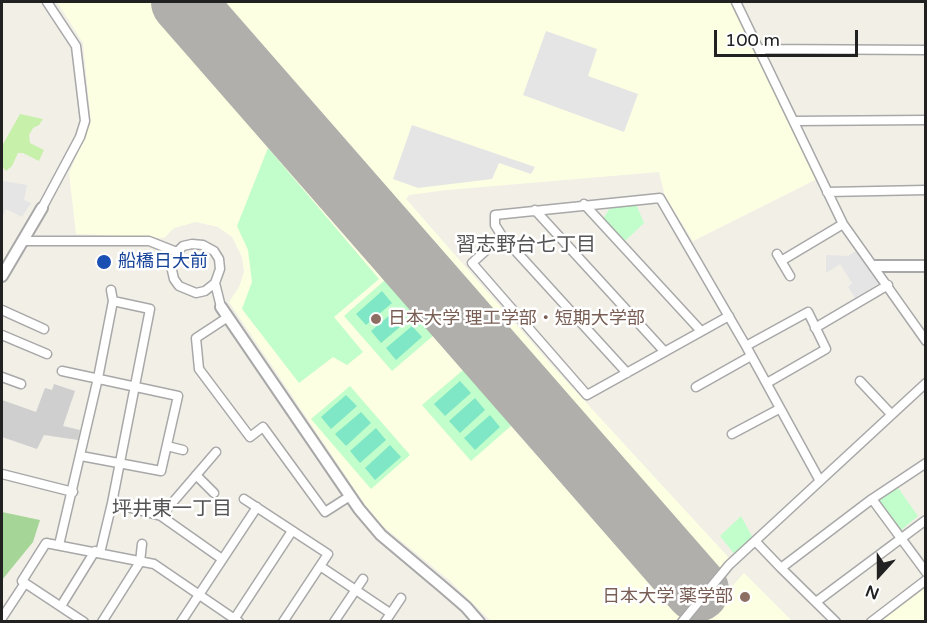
<!DOCTYPE html>
<html>
<head>
<meta charset="utf-8">
<style>
  body { margin:0 }
  #map { position:relative; width:927px; height:623px; overflow:hidden; background:#f2efe7; font-family:"Varela Round",sans-serif }
  canvas { display:block }
  .frame { position:absolute; inset:0; border:3px solid #212121; pointer-events:none }
  .north { position:absolute; left:849px; top:545px; width:60px; height:60px; -webkit-text-stroke:4px #fff; paint-order:stroke; rotate:201deg; font-size:16px; font-weight:700; line-height:24px; text-align:center; color:#212121 }
  .north::after { content:''; display:block; margin:auto; width:21px; height:27px; background:#212121; clip-path:polygon(50% 0,100% 100%,50% 72%,0 100%) }
  .scale { position:absolute; left:714px; top:30px; width:144px; height:27px; box-sizing:border-box; border:3px solid #212121; border-top:0; padding-left:8px; font-size:18px; line-height:21px; white-space:nowrap; color:#212121; -webkit-text-stroke:4px #fff; paint-order:stroke }
</style>
</head>
<body>
<div id="map">
<canvas width="927" height="623"></canvas>
<div class="frame"></div>
<div class="north">N</div>
<div class="scale">100 m</div>
</div>
<script>
const ctx = document.querySelector('canvas').getContext('2d');
ctx.lineJoin = 'round';
function fill(path, color) { ctx.fillStyle = color; ctx.fill(path, 'evenodd'); }
const shape = rows => new Path2D(rows.map(r => 'M' + r).join(''));
function trace(path, color, width, dash) { ctx.strokeStyle = color; ctx.lineWidth = width; ctx.lineCap = dash ? 'butt' : 'round'; ctx.setLineDash(dash || []); ctx.stroke(path); }
function label(font, color, halo, rows, align = 'center') {
  ctx.font = font + ' "Varela Round","Noto Sans JP",sans-serif'; ctx.lineWidth = 5; ctx.setLineDash([]); ctx.textBaseline = 'middle'; ctx.strokeStyle = halo; ctx.fillStyle = color; for (const [text, x, y, turn = 0] of rows) {
    ctx.save(); ctx.translate(x, y); ctx.rotate((+turn || 0) * Math.PI / 180); ctx.textAlign = isNaN(turn) ? turn : align; if (halo) ctx.strokeText(text, 0, 0); ctx.fillText(text, 0, 0); ctx.restore();
  }
}
fill(shape([
  [57,2,732,2,817,179,693,241,665,196,659,172,447,190,409,195,406,199,555,369,730,559,676,621,491,621,449,580,384,527,364,503,229,302,239,287,244,272,242,257,232,237,218,227,196,222,174,228,164,238,76,234,69,173,91,122,83,43],
  [744,573,792,621,701,621],
  [925,585,925,621,877,621]
]), '#fdffe3');
fill(shape([
  [54,384,75,391,63,426,80,430,78,440,44,435,37,449,2,437,2,400,36,412,45,388,52,390]
]), '#cfcfcf');
fill(shape([
  [20,114,43,119,39,125,33,128,29,135,30,143,44,150,39,161,23,153,18,153,12,166,6,171,2,166,2,146]
]), '#c7f0aa');
fill(shape([
  [2,512,40,520,33,542,2,580,2,531,3,524,2,523]
]), '#a6d598');
fill(shape([
  [268,148,379,279,334,317,363,352,347,365,333,357,299,383,242,309,252,282,248,250,237,226],
  [636,204,644,223,625,241,603,219,609,209],
  [385,280,434,335,392,371,344,316],
  [463,370,512,425,471,461,422,405],
  [350,386,410,455,371,489,311,419],
  [896,485,918,516,899,532,876,499],
  [741,516,753,538,735,555,720,536]
]), '#c2fecb');
fill(shape([
  [382,291,392,303,366,325,356,314],
  [397,309,407,321,381,343,371,331],
  [412,326,422,337,396,360,386,348],
  [460,381,471,393,445,416,434,404],
  [346,395,357,406,331,429,321,417],
  [475,398,485,410,460,433,449,421],
  [361,412,371,423,346,446,335,434],
  [490,415,500,427,475,450,464,438],
  [376,428,386,440,360,463,350,451],
  [390,445,401,457,375,480,365,468]
]), '#7fe7c6');
fill(shape([
  [546,31,597,49,588,76,638,94,624,132,523,95],
  [412,125,535,167,531,174,499,163,492,179,418,188,393,179],
  [2,181,27,185,24,200,31,203,22,217,6,209,2,218],
  [857,250,880,282,855,298,848,287,852,283,840,264,826,273,826,255,848,256]
]), '#e5e5e5');
trace(shape([
  [183,2,697,590]
]), '#b0afab', 64);
const minor = shape([
  [736,2,843,224,926,341],
  [760,49,926,50],
  [794,121,926,120],
  [827,192,926,190],
  [584,204,701,331],
  [42,208,80,137,85,121,76,46,47,2],
  [535,210,664,351],
  [502,236,472,263,587,395,729,316],
  [24,241,149,241,177,252],
  [777,254,790,276],
  [781,261,843,224],
  [215,283,205,291,196,293,179,286,174,279,171,266,177,252,183,246,192,244,203,245,214,251,219,259,220,269,215,283,221,307],
  [2,310,44,329],
  [228,317,196,338,199,369,250,437,263,427,325,512,350,496],
  [815,328,888,285],
  [2,335,47,354],
  [746,346,808,312,826,349,767,383],
  [62,371,178,396,161,471,81,456],
  [627,373,502,236,495,225,495,215,660,198,746,346,820,481],
  [2,377,21,384],
  [860,381,891,414],
  [696,387,751,356],
  [732,434,779,409],
  [167,446,183,450],
  [2,474,73,492],
  [196,475,214,493],
  [244,499,328,554,283,622],
  [872,499,926,572],
  [112,503,161,516,222,559],
  [161,516,216,452],
  [758,544,781,568],
  [59,545,98,378,113,301,111,290],
  [100,553,112,503,150,309,113,301],
  [320,566,390,613],
  [816,602,926,520],
  [61,606,95,551],
  [2,618,25,583],
  [233,621,292,531],
  [84,622,22,581,46,543,154,564,239,622],
  [102,622,140,562,142,544],
  [181,622,257,507],
  [334,622,363,579],
  [385,622,401,598],
  [682,622,729,565,926,383],
  [836,622,781,568,872,499,926,463],
  [871,622,926,580]
]);
const tertiary = shape([
  [875,266,926,266],
  [2,276,42,208],
  [221,307,359,509,381,535,444,588,466,607,479,622]
]);
trace(minor, '#a8a8a8', 11);
trace(tertiary, '#a8a8a8', 14);
trace(minor, '#fff', 8);
trace(tertiary, '#fff', 10);
for (const [x, y, r, color] of [
  [104,262,8,"#1a4fb4"],
  [376,319,6,"#8d6e63"],
  [745,597,6,"#8d6e63"]
]) { const dot = new Path2D(); dot.arc(x, y, r, 0, 2 * Math.PI); ctx.fillStyle = color; ctx.fill(dot); trace(dot, '#fff', 2); }
label('18px', '#164399', '#fff', [
  ["船橋日大前",118,262]
], 'left');
label('18px', '#785e54', '#fff', [
  ["日本大学 理工学部・短期大学部",388,319],
  ["日本大学 薬学部",733,597,"right"]
], 'left');
label('20px', '#545454', '#fff', [
  ["習志野台七丁目",526,246],
  ["坪井東一丁目",172,510]
]);
</script>
</body>
</html>
